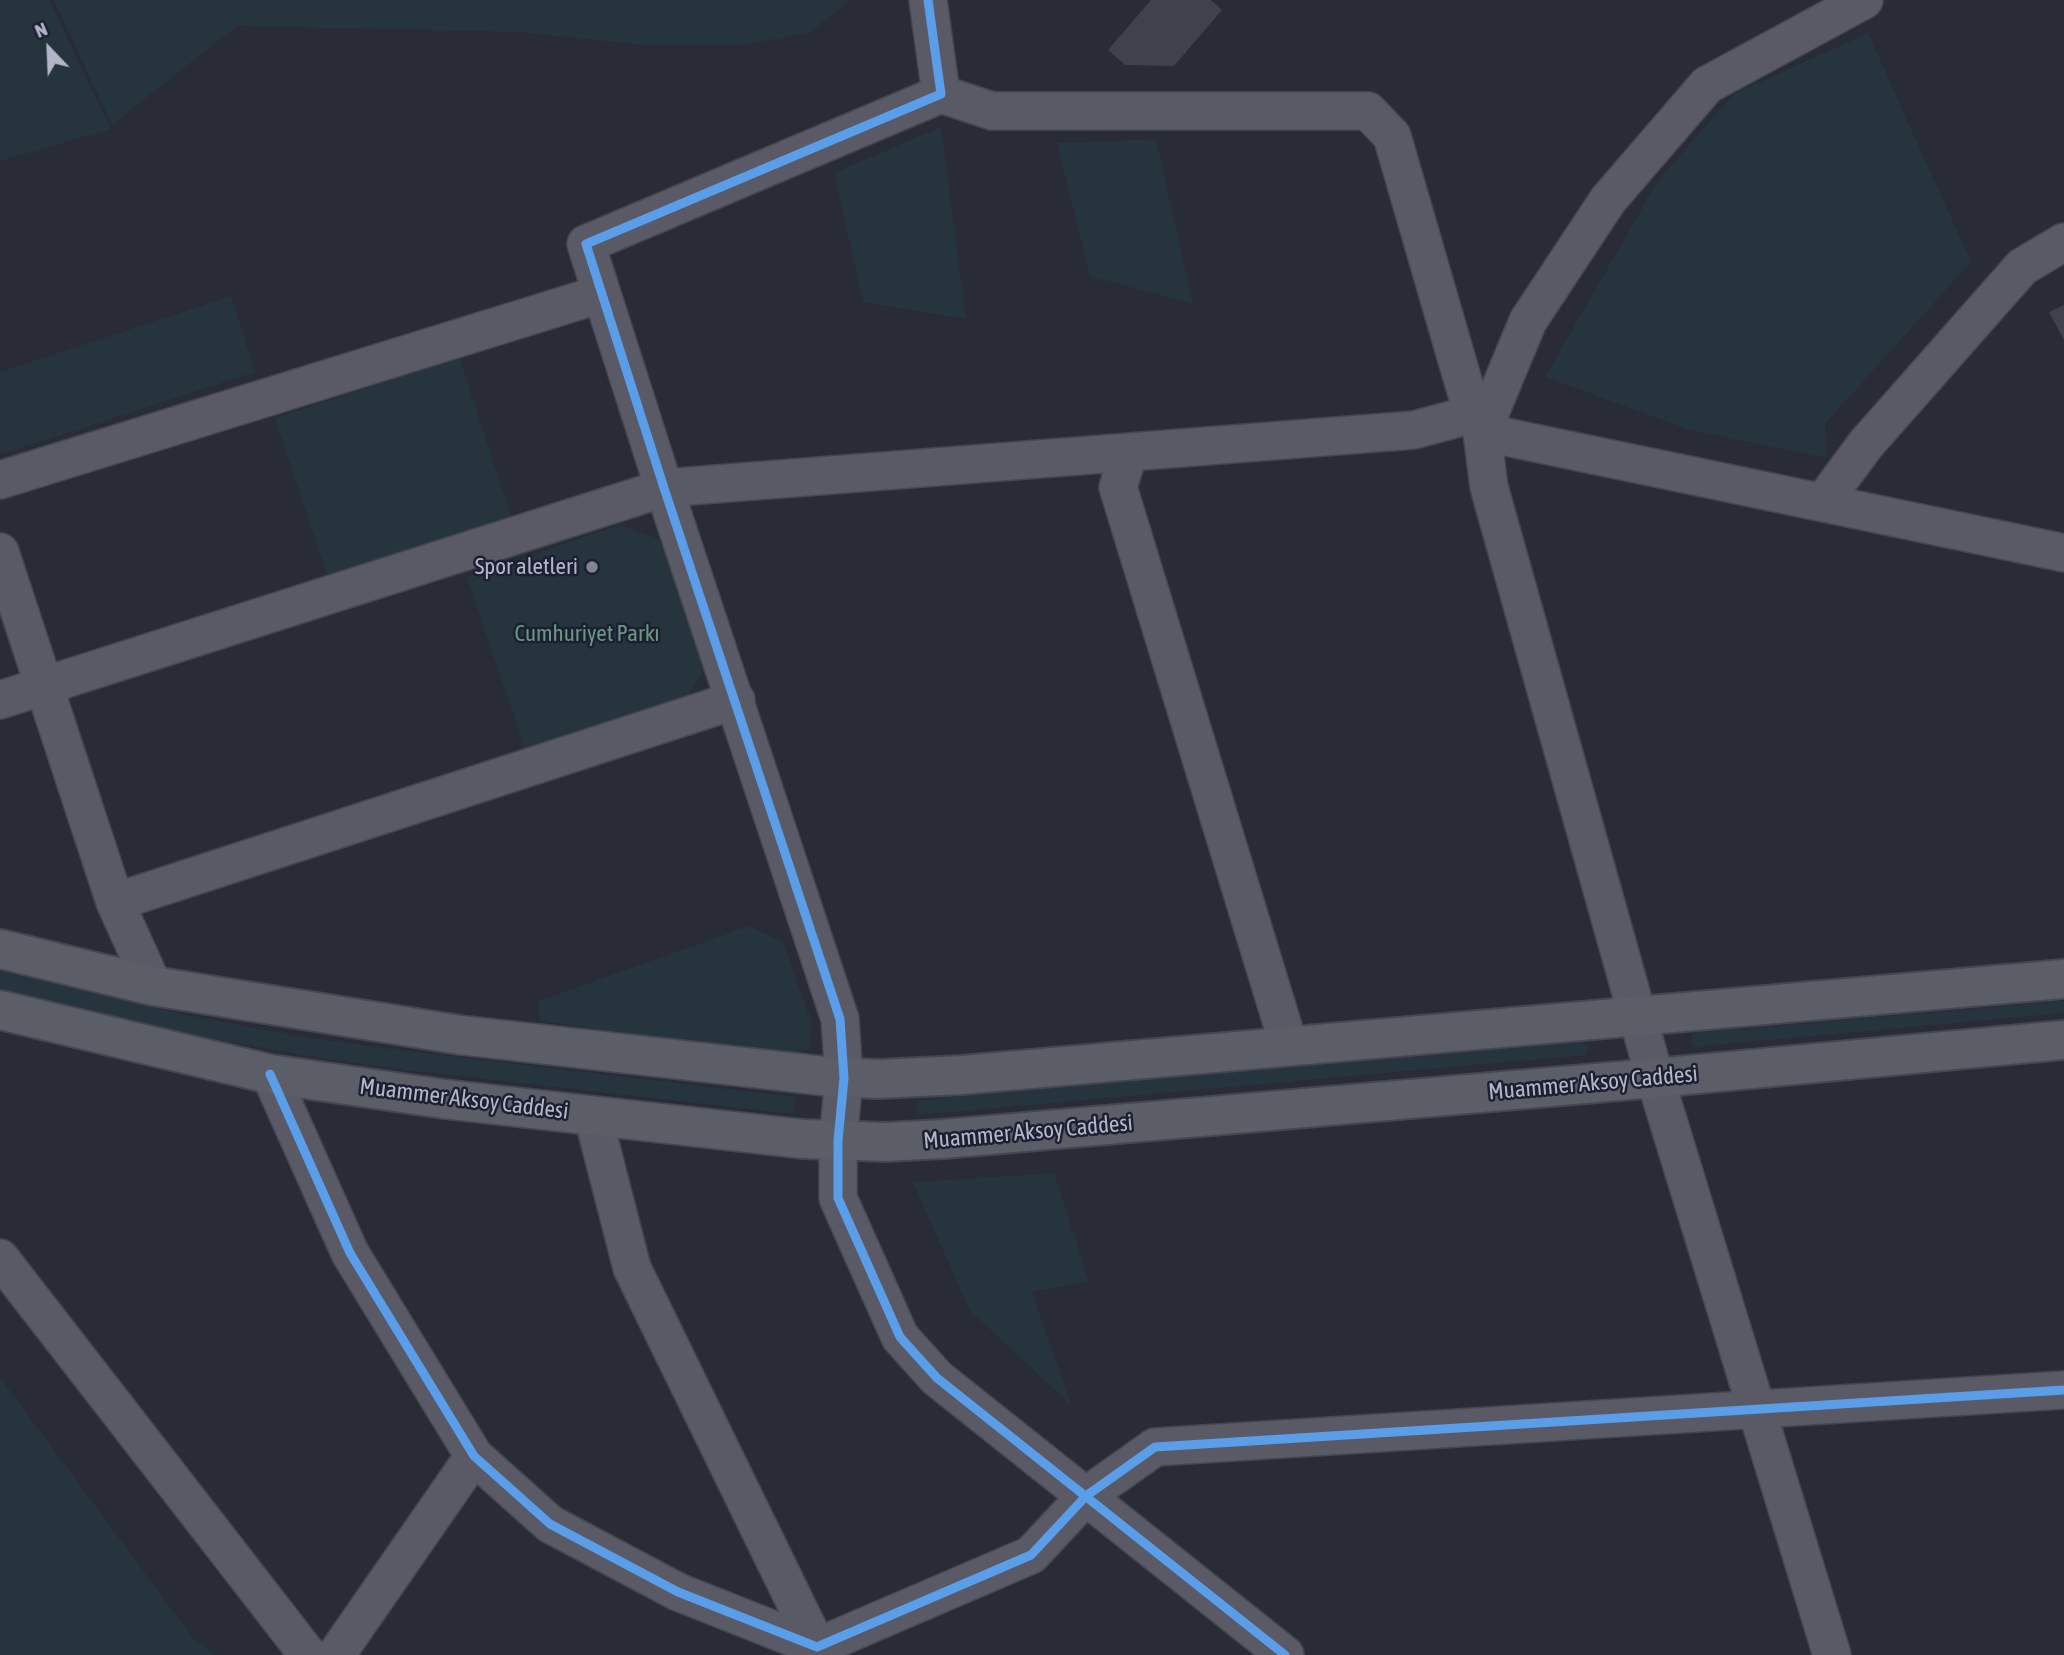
<!DOCTYPE html>
<html>
<head>
<meta charset="utf-8">
<style>
  body { margin:0 }
  #map { position:relative; width:2064px; height:1655px; overflow:hidden; background:#292b37; font-family:"Asap Condensed",sans-serif }
  canvas { display:block }
  .north { position:absolute; left:14px; top:14px; width:70px; height:70px; -webkit-text-stroke:5px #1c2032; paint-order:stroke; rotate:337deg; font-size:19px; font-weight:700; line-height:28px; text-align:center; color:#b3b6c8 }
  .north::after { content:''; display:block; margin:auto; width:24px; height:32px; background:#b3b6c8; clip-path:polygon(50% 0,100% 100%,50% 72%,0 100%) }
</style>
</head>
<body>
<div id="map">
<canvas width="2064" height="1655"></canvas>
<div class="north">N</div>
</div>
<script>
const ctx = document.querySelector('canvas').getContext('2d');
ctx.lineJoin = 'round';
function fill(path, color) { ctx.fillStyle = color; ctx.fill(path, 'evenodd'); }
const shape = rows => new Path2D(rows.map(r => 'M' + r).join(''));
function trace(path, color, width, dash) { ctx.strokeStyle = color; ctx.lineWidth = width; ctx.lineCap = dash ? 'butt' : 'round'; ctx.setLineDash(dash || []); ctx.stroke(path); }
function label(font, color, halo, rows, align = 'center') {
  ctx.font = font + ' "Asap Condensed",sans-serif'; ctx.lineWidth = 5; ctx.setLineDash([]); ctx.textBaseline = 'middle'; ctx.strokeStyle = halo; ctx.fillStyle = color; for (const [text, x, y, turn = 0] of rows) {
    ctx.save(); ctx.translate(x, y); ctx.rotate((+turn || 0) * Math.PI / 180); ctx.textAlign = isNaN(turn) ? turn : align; if (halo) ctx.strokeText(text, 0, 0); ctx.fillText(text, 0, 0); ctx.restore();
  }
}
fill(shape([
  [0,0,49,0,111,129,0,161],
  [54,0,851,0,809,33,741,45,643,45,519,32,237,26,112,125],
  [1868,33,1971,262,1825,424,1826,458,1687,429,1545,377,1659,179,1734,94],
  [941,127,966,319,863,302,834,173],
  [1156,139,1193,304,1090,276,1057,143],
  [231,296,255,372,0,455,0,372],
  [459,357,511,516,328,577,275,418],
  [619,525,662,540,706,669,687,697,526,752,467,577],
  [749,926,783,942,811,1021,809,1049,789,1055,540,1021,538,1001],
  [0,971,167,1011,291,1035,391,1049,796,1097,792,1114,406,1070,327,1059,206,1038,0,988],
  [2064,1001,2064,1013,1692,1047,1692,1033],
  [1583,1042,1589,1048,1586,1055,918,1115,917,1100],
  [1054,1173,1089,1281,1032,1292,1072,1406,970,1311,913,1182],
  [0,1377,193,1638,215,1655,0,1655]
]), '#26343d');
fill(shape([
  [1151,0,1211,0,1222,10,1174,66,1125,65,1108,50],
  [2064,305,2064,340,2049,312]
]), '#40414c');
const street = shape([
  [928,0,941,94,586,244,664,488,840,1019,844,1078,838,1141,838,1198,900,1337,937,1378,1285,1655],
  [941,94,992,111,1368,111,1392,136,1461,374,1473,414,1482,432,1489,487,1655,1078,1832,1655],
  [1482,432,1528,321,1608,200,1707,85,1864,0],
  [1482,432,2064,553],
  [1129,452,1118,487,1289,1046],
  [0,480,601,294],
  [1823,502,1866,444,2022,267,2064,242],
  [0,552,115,902,153,986],
  [0,700,664,488,1414,430,1473,414],
  [115,902,736,700],
  [270,1074,350,1253,474,1456,550,1524,678,1592,817,1647,1031,1555,1086,1496,1155,1447,2064,1390],
  [593,1116,632,1268,821,1655],
  [0,1258,308,1655],
  [336,1655,474,1456]
]);
const primary = shape([
  [0,949,153,986,460,1035,833,1077,878,1079,962,1075,2064,979],
  [0,1010,270,1074,444,1099,803,1139,886,1142,943,1139,1655,1078,2064,1040]
]);
trace(street, '#44464e', 40);
trace(primary, '#444651', 42);
trace(street, '#595a65', 37);
trace(primary, '#5b5d67', 38);
trace(shape([
  [928,0,941,94,586,244,664,488,840,1019,844,1078,838,1141,838,1198,900,1337,937,1378,1285,1655],
  [270,1074,350,1253,474,1456,550,1524,678,1592,817,1647,1031,1555,1086,1496,1155,1447,2064,1390]
]), '#5a9eea', 9);
for (const [x, y, r, color] of [
  [592,567,7,"#838595"]
]) { const dot = new Path2D(); dot.arc(x, y, r, 0, 2 * Math.PI); ctx.fillStyle = color; ctx.fill(dot); trace(dot, '#1c2032', 2.5); }
label('23px', '#b3b6c8', '#1c2032', [
  ["Spor aletleri",578,567]
], 'right');
label('23px', '#6a9981', '#1c2032', [
  ["Cumhuriyet Parkı",587,634]
]);
label('23px', '#b3b6c8', '#1c2032', [
  ["Muammer Aksoy Caddesi",1593,1083,-5],
  ["Muammer Aksoy Caddesi",464,1099,7],
  ["Muammer Aksoy Caddesi",1028,1132,-5]
]);
</script>
</body>
</html>
